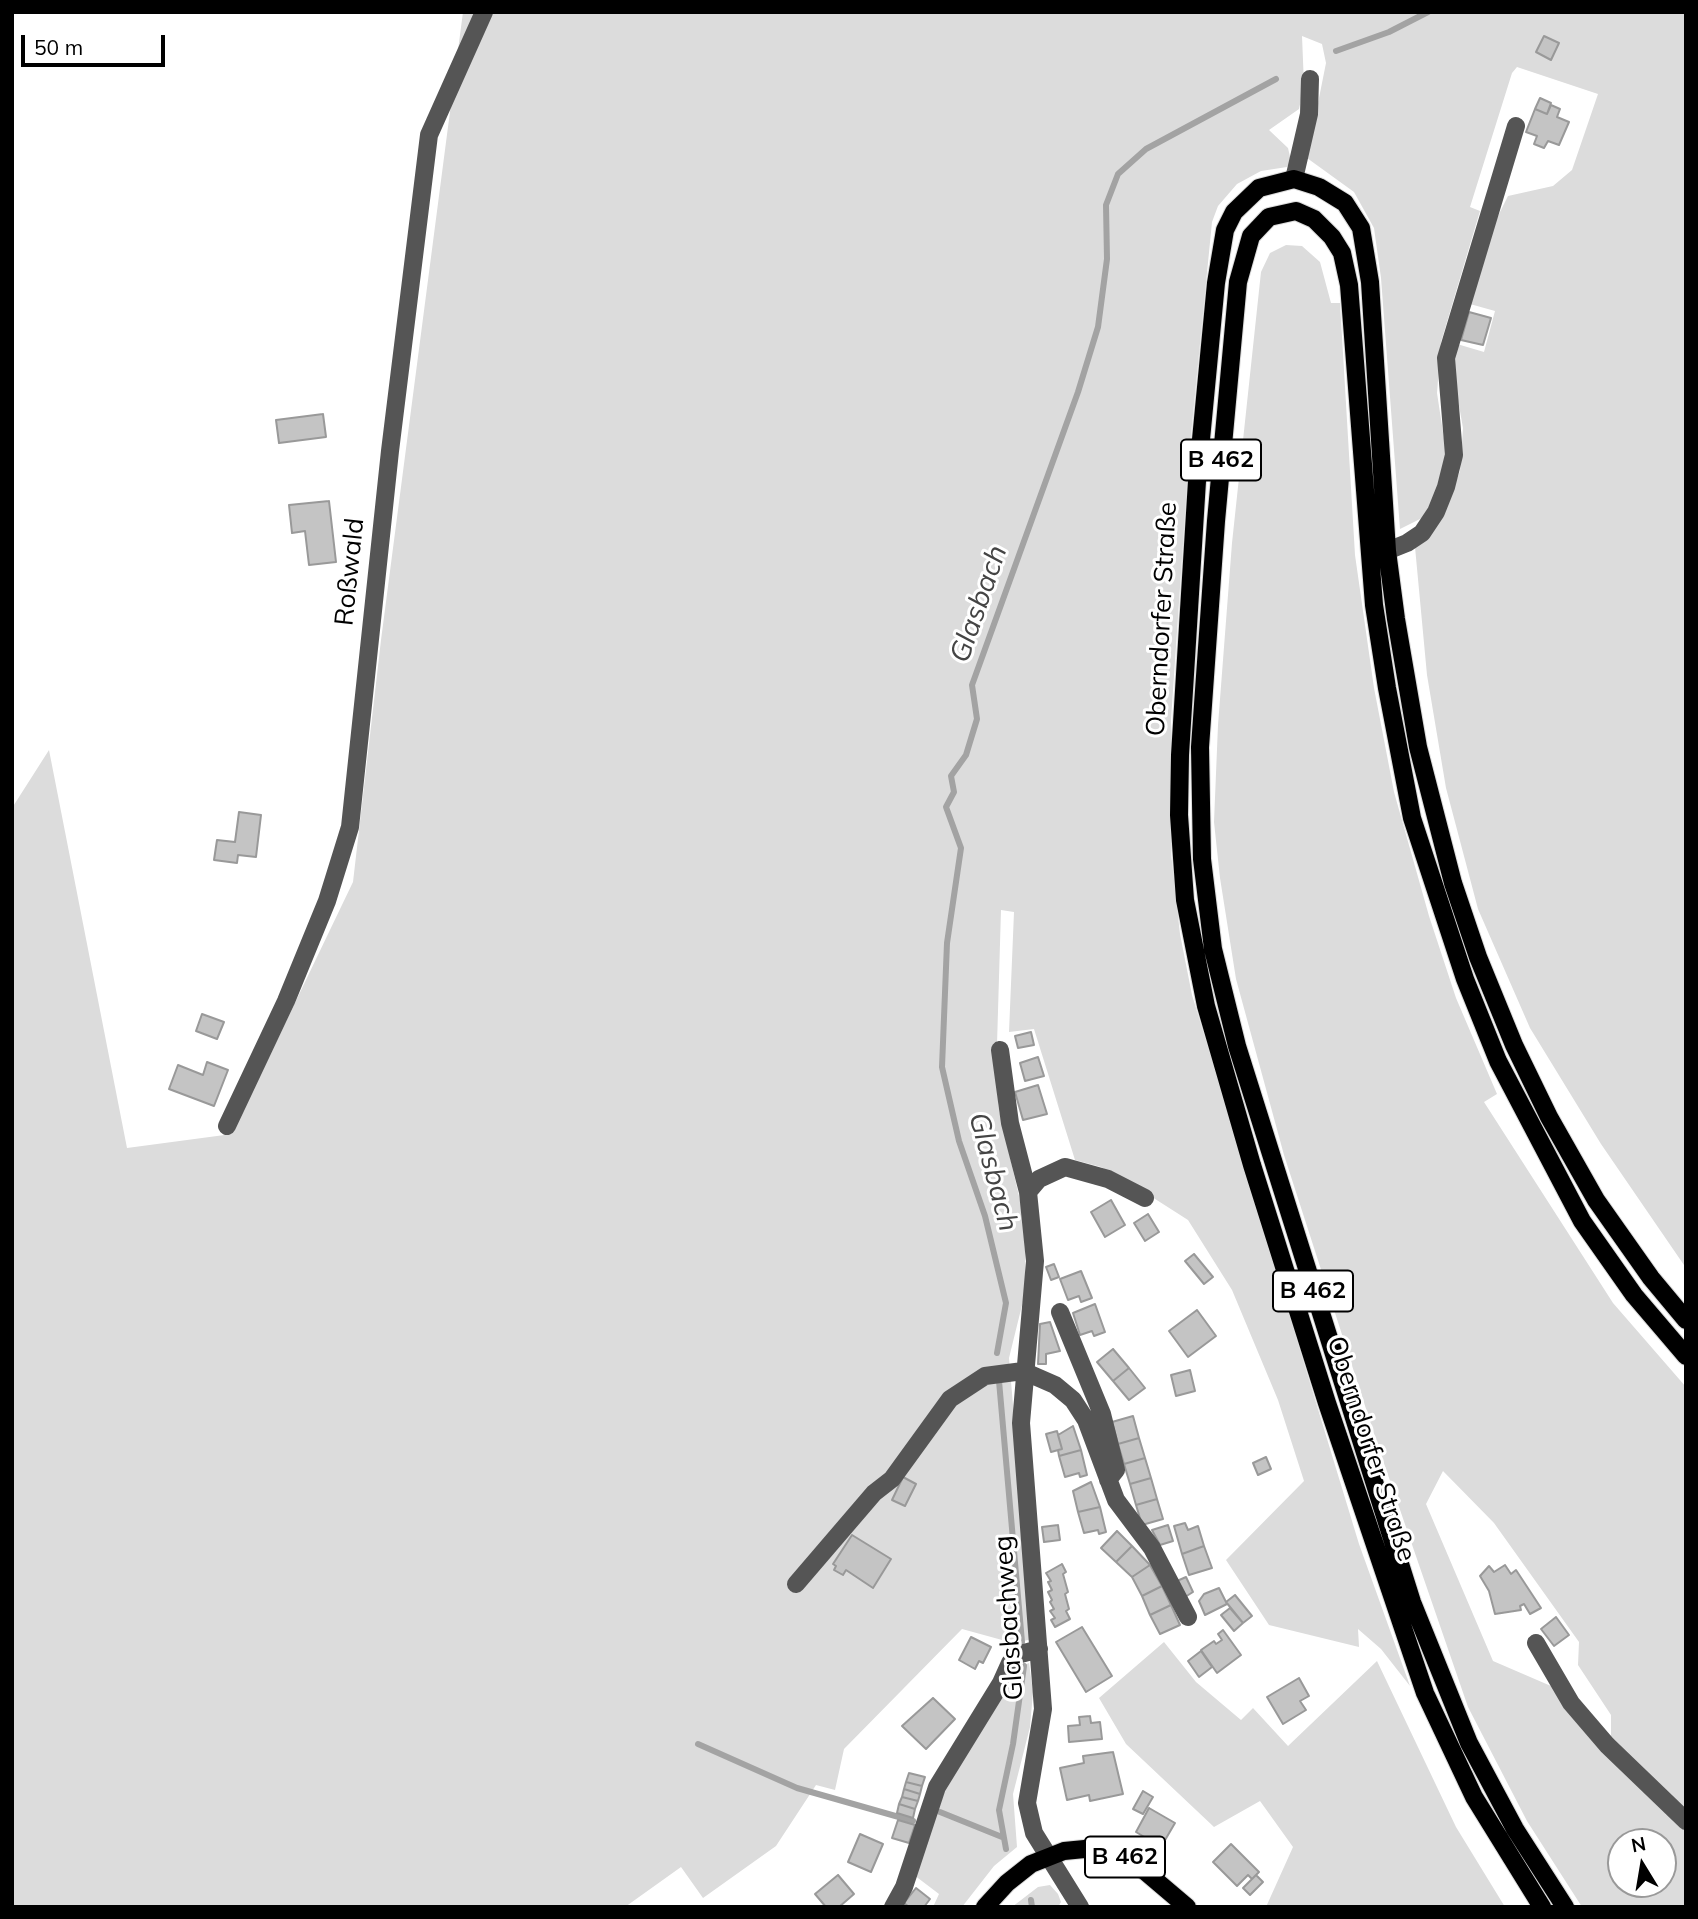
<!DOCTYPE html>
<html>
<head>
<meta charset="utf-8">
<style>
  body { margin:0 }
  #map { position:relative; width:1698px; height:1919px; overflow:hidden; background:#fff; font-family:Mulish,sans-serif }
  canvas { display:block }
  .frame { position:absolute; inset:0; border:14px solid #000; pointer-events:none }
  .north { position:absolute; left:1607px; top:1828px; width:70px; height:70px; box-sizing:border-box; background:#fff; border:2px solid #999; border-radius:50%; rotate:349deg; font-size:19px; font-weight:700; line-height:28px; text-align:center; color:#000 }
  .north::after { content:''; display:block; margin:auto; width:24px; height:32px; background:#000; clip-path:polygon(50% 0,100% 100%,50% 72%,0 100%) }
  .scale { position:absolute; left:21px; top:35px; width:144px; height:32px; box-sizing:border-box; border:4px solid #000; border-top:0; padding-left:9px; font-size:21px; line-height:24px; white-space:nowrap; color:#000; -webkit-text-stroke:5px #fff; paint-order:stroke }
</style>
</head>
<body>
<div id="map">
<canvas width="1698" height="1919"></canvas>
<div class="frame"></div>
<div class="north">N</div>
<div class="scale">50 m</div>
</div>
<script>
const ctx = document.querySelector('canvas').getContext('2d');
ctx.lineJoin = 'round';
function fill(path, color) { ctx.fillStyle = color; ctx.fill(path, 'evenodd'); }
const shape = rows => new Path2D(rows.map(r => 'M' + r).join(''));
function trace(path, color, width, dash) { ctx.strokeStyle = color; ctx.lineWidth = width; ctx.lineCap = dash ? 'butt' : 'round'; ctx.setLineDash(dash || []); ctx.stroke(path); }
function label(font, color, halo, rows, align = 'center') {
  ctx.font = font + ' Mulish,sans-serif'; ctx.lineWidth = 6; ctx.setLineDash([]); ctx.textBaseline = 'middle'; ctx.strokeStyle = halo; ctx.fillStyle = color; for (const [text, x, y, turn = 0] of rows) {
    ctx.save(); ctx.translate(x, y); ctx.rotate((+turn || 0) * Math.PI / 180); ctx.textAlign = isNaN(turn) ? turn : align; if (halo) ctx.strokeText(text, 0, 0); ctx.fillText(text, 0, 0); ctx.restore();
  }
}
fill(shape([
  [463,12,1686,12,1686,1268,1601,1144,1530,1028,1478,909,1446,788,1427,675,1415,547,1442,518,1460,471,1463,428,1452,366,1457,344,1484,352,1495,311,1470,304,1497,218,1508,196,1553,186,1572,170,1598,94,1517,67,1512,73,1470,207,1480,211,1441,342,1437,393,1446,452,1440,490,1422,518,1400,529,1381,278,1374,228,1354,192,1307,158,1326,63,1322,44,1302,36,1304,85,1299,109,1269,130,1288,148,1291,161,1287,167,1261,171,1237,184,1218,206,1212,222,1189,455,1171,720,1171,853,1180,934,1192,995,1359,1544,1410,1686,1381,1649,1358,1629,1359,1647,1269,1625,1226,1560,1304,1481,1278,1400,1232,1290,1188,1220,1127,1181,1101,1167,1075,1160,1034,1029,1009,1032,1014,912,1001,910,996,1078,999,1110,1022,1209,1025,1251,1025,1293,1009,1358,1033,1639,1013,1643,962,1629,844,1749,835,1790,816,1785,776,1846,703,1898,681,1867,625,1907,12,1907,12,808,49,750,127,1148,232,1134,353,882,381,640],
  [1286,245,1302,246,1320,262,1331,303,1340,303,1355,555,1374,688,1394,792,1429,916,1456,998,1497,1094,1484,1102,1613,1303,1686,1387,1686,1811,1611,1739,1611,1715,1578,1665,1579,1642,1494,1523,1443,1471,1426,1504,1493,1661,1551,1686,1686,1828,1686,1907,1582,1907,1527,1821,1468,1707,1378,1446,1284,1155,1236,979,1220,878,1214,822,1218,725,1232,543,1261,272,1270,253],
  [1621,1842,1663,1842,1663,1884,1621,1884],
  [1164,1642,1196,1682,1241,1720,1253,1708,1288,1746,1377,1661,1456,1827,1505,1907,1266,1907,1293,1847,1260,1801,1214,1827,1126,1744,1099,1698],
  [1029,1663,1033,1692,1030,1727,1013,1794,1017,1847,994,1866,962,1907,933,1907,939,1894,914,1875,941,1791,1014,1669],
  [1050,1885,1058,1894,1061,1902,1058,1907,1012,1907,1038,1887]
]), '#dcdcdc');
trace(shape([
  [1336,51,1389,32,1428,12],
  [997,1353,1006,1303,985,1216,959,1141,942,1067,947,943,961,848,946,807,954,792,951,776,966,755,977,719,972,685,1078,392,1098,327,1107,259,1106,205,1118,174,1146,149,1276,79],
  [999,1381,1022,1642],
  [698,1744,797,1788,913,1821],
  [940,1812,1002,1837],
  [1006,1849,999,1810,1013,1744,1024,1666],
  [1031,1900,1032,1907]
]), '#a3a3a3', 6);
const building = shape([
  [1544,36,1559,43,1551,60,1536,52,1544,36],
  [1540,98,1551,103,1547,114,1535,109,1540,98],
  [1551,105,1560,109,1557,117,1569,122,1559,145,1548,141,1544,148,1534,144,1537,136,1526,132,1535,109,1547,114,1551,105],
  [1469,312,1491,318,1483,345,1461,340,1469,312],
  [323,414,326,437,279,443,276,420,323,414],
  [329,501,336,562,309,565,305,531,292,533,289,505,329,501],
  [239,812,261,815,256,857,238,855,237,863,214,860,217,840,235,842,239,812],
  [202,1014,224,1022,217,1039,196,1031,202,1014],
  [1031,1032,1034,1045,1018,1048,1015,1036,1031,1032],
  [1038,1057,1044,1076,1025,1081,1020,1063,1038,1057],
  [207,1062,228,1070,214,1106,169,1089,178,1065,203,1075,207,1062],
  [1038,1085,1047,1114,1023,1120,1015,1092,1038,1085],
  [1111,1200,1125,1225,1105,1237,1091,1212,1111,1200],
  [1148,1214,1159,1232,1145,1241,1134,1223,1148,1214],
  [1194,1254,1213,1277,1204,1284,1185,1261,1194,1254],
  [1054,1264,1059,1277,1051,1280,1046,1267,1054,1264],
  [1081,1271,1092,1298,1081,1302,1079,1296,1068,1300,1060,1279,1081,1271],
  [1095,1304,1105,1332,1094,1336,1092,1331,1080,1335,1073,1313,1095,1304],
  [1197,1310,1216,1336,1188,1357,1169,1331,1197,1310],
  [1050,1322,1060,1351,1046,1354,1046,1364,1038,1364,1040,1324,1050,1322],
  [1113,1349,1129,1368,1113,1381,1097,1362,1113,1349],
  [1129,1368,1145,1388,1129,1400,1113,1381,1129,1368],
  [1190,1370,1195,1391,1176,1396,1171,1375,1190,1370],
  [1133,1416,1139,1438,1118,1444,1112,1422,1133,1416],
  [1073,1426,1081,1450,1059,1456,1058,1450,1062,1449,1058,1435,1073,1426],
  [1057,1431,1062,1449,1051,1452,1046,1434,1057,1431],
  [1139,1438,1145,1458,1124,1464,1118,1444,1139,1438],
  [1081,1450,1087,1475,1080,1477,1079,1473,1065,1477,1059,1456,1081,1450],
  [1266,1457,1271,1469,1258,1475,1253,1463,1266,1457],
  [1145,1458,1151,1478,1130,1484,1124,1464,1145,1458],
  [903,1477,916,1484,905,1506,892,1500,903,1477],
  [1151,1478,1157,1499,1136,1505,1130,1484,1151,1478],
  [1091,1482,1100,1507,1078,1512,1073,1491,1091,1482],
  [1157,1499,1163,1519,1142,1525,1136,1505,1157,1499],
  [1100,1507,1106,1532,1099,1534,1098,1530,1084,1533,1078,1512,1100,1507],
  [1185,1523,1188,1530,1198,1526,1204,1546,1182,1554,1174,1526,1185,1523],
  [1058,1525,1060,1540,1044,1542,1042,1527,1058,1525],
  [1168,1525,1173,1541,1160,1545,1152,1530,1168,1525],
  [1117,1531,1132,1546,1116,1562,1101,1548,1117,1531],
  [852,1535,891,1559,873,1588,846,1570,843,1575,834,1570,836,1566,833,1564,852,1535],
  [1132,1546,1150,1565,1132,1577,1116,1562,1132,1546],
  [1204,1546,1212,1568,1189,1575,1182,1554,1204,1546],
  [1062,1564,1066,1572,1063,1574,1068,1592,1065,1594,1069,1609,1066,1611,1070,1619,1055,1627,1051,1620,1055,1618,1050,1611,1054,1609,1050,1602,1052,1600,1048,1592,1052,1590,1048,1582,1051,1581,1046,1573,1062,1564],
  [1150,1565,1162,1586,1142,1596,1132,1577,1150,1565],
  [1505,1565,1511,1574,1516,1570,1541,1608,1530,1614,1524,1604,1520,1606,1521,1610,1495,1614,1489,1591,1480,1576,1489,1566,1494,1572,1505,1565],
  [1186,1577,1193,1592,1185,1597,1177,1581,1186,1577],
  [1162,1586,1171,1605,1150,1615,1142,1596,1162,1586],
  [1219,1588,1227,1604,1205,1615,1199,1601,1204,1594,1219,1588],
  [1235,1595,1252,1616,1243,1623,1226,1602,1235,1595],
  [1171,1605,1180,1625,1160,1634,1150,1615,1171,1605],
  [1230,1608,1243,1623,1234,1631,1221,1615,1230,1608],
  [1556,1617,1569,1635,1554,1646,1541,1629,1556,1617],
  [1082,1627,1112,1676,1086,1692,1056,1642,1082,1627],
  [1223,1630,1241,1655,1217,1673,1201,1650,1214,1641,1216,1644,1222,1640,1218,1634,1223,1630],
  [971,1637,991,1647,983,1663,979,1661,975,1669,959,1660,971,1637],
  [1201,1651,1212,1667,1199,1677,1188,1661,1201,1651],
  [1299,1678,1309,1696,1300,1701,1306,1710,1283,1724,1267,1697,1299,1678],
  [933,1698,955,1719,926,1749,902,1726,933,1698],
  [1090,1716,1091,1723,1100,1722,1102,1739,1069,1742,1068,1726,1080,1725,1079,1717,1090,1716],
  [1113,1752,1123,1794,1090,1801,1089,1795,1067,1800,1060,1768,1084,1763,1083,1756,1113,1752],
  [909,1773,925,1777,922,1786,906,1782,909,1773],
  [906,1782,922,1786,920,1794,904,1789,906,1782],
  [904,1789,920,1794,918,1801,902,1797,904,1789],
  [1143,1791,1153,1797,1143,1814,1133,1809,1143,1791],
  [902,1797,918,1801,915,1809,899,1804,902,1797],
  [899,1804,915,1809,913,1818,897,1813,899,1804],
  [1149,1808,1175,1823,1161,1847,1136,1832,1149,1808],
  [898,1820,915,1825,909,1843,892,1838,898,1820],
  [860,1834,883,1844,871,1872,848,1862,860,1834],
  [1231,1844,1259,1872,1252,1879,1248,1875,1237,1886,1213,1862,1231,1844],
  [838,1875,854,1894,839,1907,826,1907,815,1894,838,1875],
  [1256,1875,1263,1882,1250,1895,1243,1888,1256,1875],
  [916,1888,930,1899,924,1907,909,1907,904,1903,916,1888]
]);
fill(building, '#c4c4c4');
trace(building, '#999', 2);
const major = shape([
  [985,1907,1007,1883,1031,1864,1064,1851,1095,1848,1134,1862,1187,1907],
  [1542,1907,1474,1797,1425,1693,1327,1403,1252,1165,1206,1006,1185,900,1179,815,1180,755,1197,481,1216,283,1225,230,1234,212,1259,188,1294,179,1319,187,1345,203,1361,228,1370,282,1387,551,1396,619,1418,747,1453,883,1478,957,1514,1045,1549,1117,1596,1200,1651,1278,1686,1320],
  [1565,1907,1515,1829,1469,1743,1412,1602,1237,1046,1213,949,1202,859,1200,747,1216,521,1238,282,1251,236,1269,217,1296,211,1314,219,1332,237,1342,253,1349,285,1374,605,1387,688,1412,818,1465,979,1498,1061,1582,1221,1634,1295,1686,1356]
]);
trace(major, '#dbdbdb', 20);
trace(shape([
  [1294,179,1309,114,1310,79],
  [1387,551,1407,543,1422,533,1436,512,1446,487,1454,455,1446,358,1516,126],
  [1000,1050,1010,1123,1028,1192,1035,1261,1021,1423,1043,1709,1027,1803,1034,1833,1080,1907],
  [227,1126,286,1001,327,901,350,827,390,451,429,135,484,12],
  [1028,1192,1039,1179,1065,1167,1108,1179,1145,1198],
  [1060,1312,1102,1414,1116,1470,1108,1480],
  [796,1584,874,1493,892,1479,950,1399,985,1376,1023,1371,1055,1385,1073,1400,1086,1420,1116,1500,1152,1548,1188,1617],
  [1536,1643,1571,1703,1607,1745,1686,1821],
  [893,1907,904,1887,937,1787,1001,1683,1010,1663,1017,1655,1039,1649]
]), '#555', 18);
trace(major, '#000', 18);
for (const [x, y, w] of [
  [1221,460,80],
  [1313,1291,80],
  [1125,1857,80]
]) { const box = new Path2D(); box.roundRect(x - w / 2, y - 20.5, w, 41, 5); ctx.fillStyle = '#fff'; ctx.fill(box); trace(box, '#000', 2); }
label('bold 24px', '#000', null, [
  ["B 462",1221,460],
  ["B 462",1313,1291],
  ["B 462",1125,1857]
]);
label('26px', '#000', '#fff', [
  ["Roßwald",350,572,-84],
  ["Oberndorfer Straße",1162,619,-87],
  ["Oberndorfer Straße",1371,1449,72],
  ["Glasbachweg",1009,1618,-94]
]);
label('italic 28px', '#444', '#fff', [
  ["Glasbach",979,604,-71],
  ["Glasbach",993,1172,75]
]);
</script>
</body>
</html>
